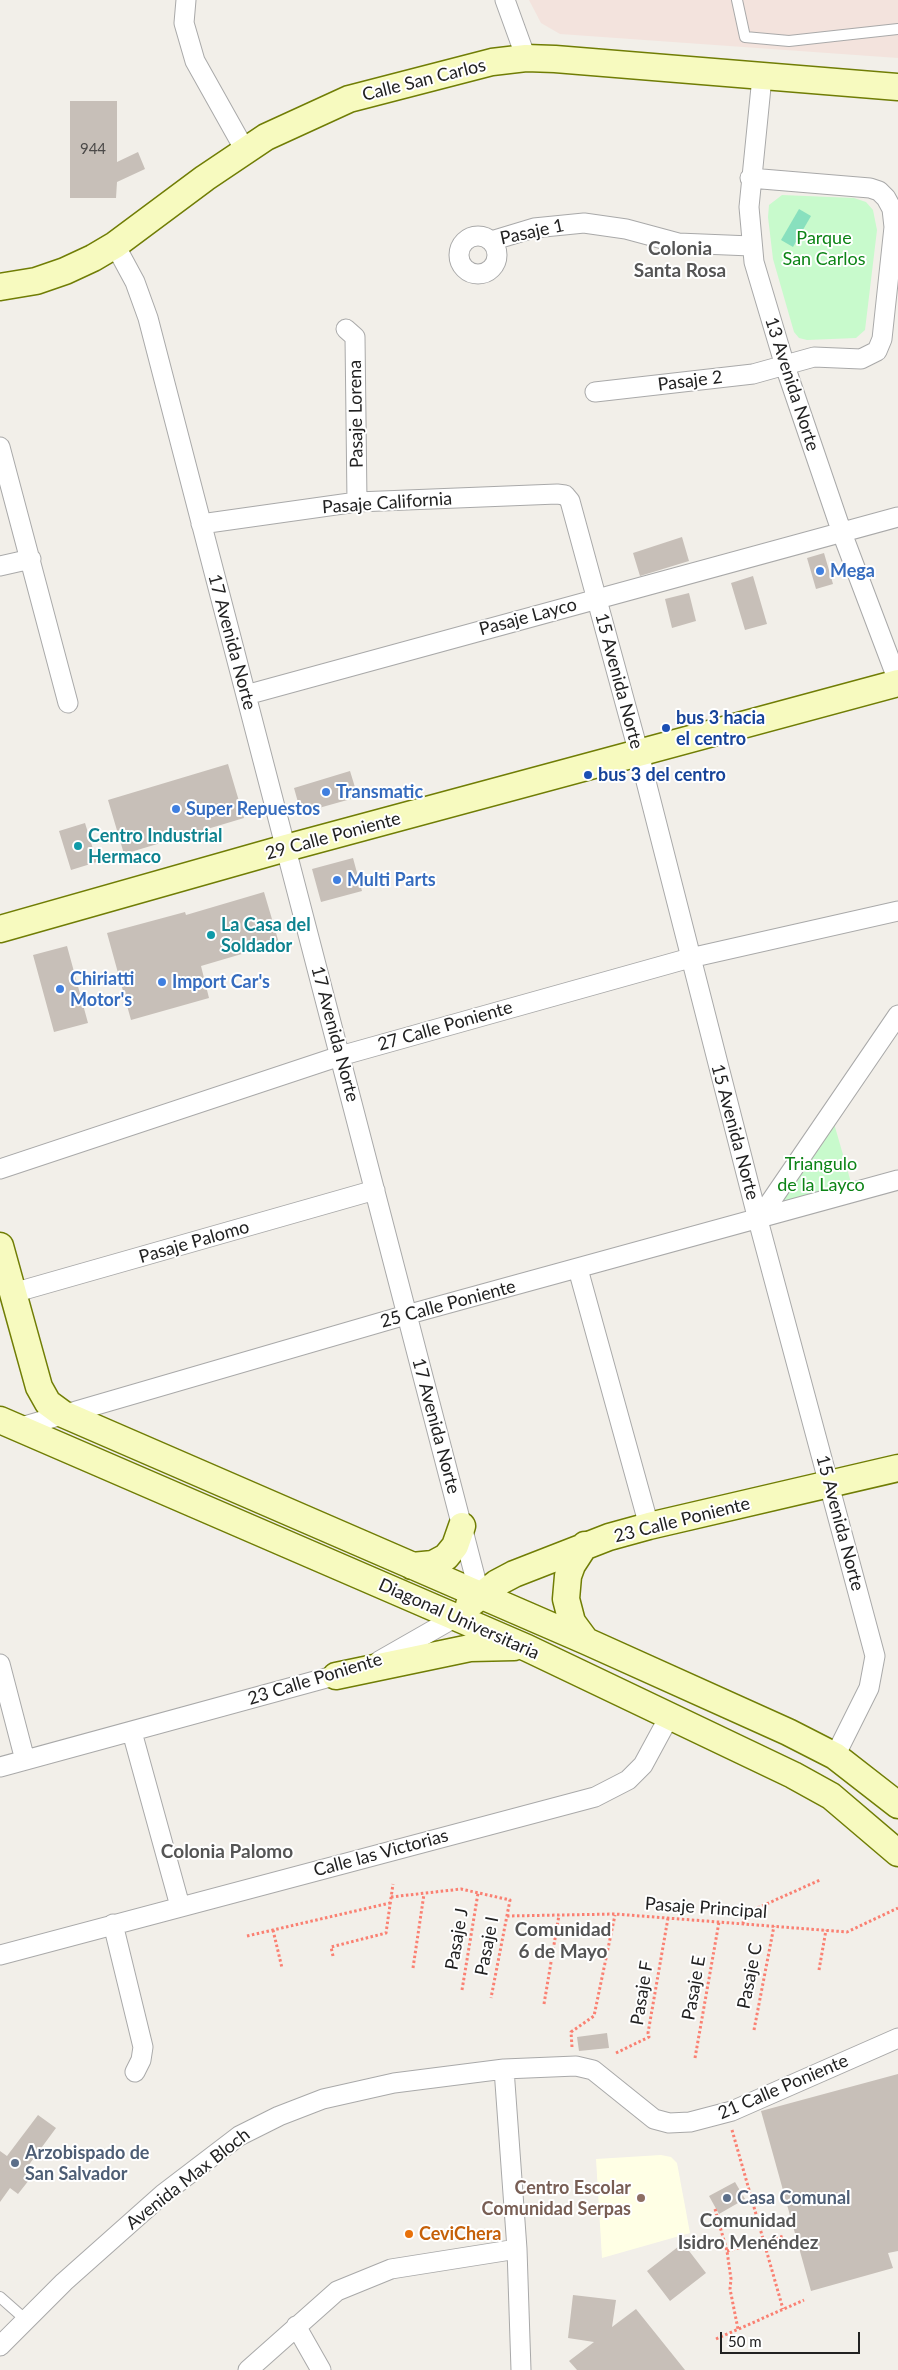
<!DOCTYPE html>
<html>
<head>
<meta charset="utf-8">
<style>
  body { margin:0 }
  #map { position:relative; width:898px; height:2370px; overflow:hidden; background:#f2efe9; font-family:Lato,sans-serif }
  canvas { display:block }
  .scale { position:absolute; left:720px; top:2332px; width:140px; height:22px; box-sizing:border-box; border:2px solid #222; border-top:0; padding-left:6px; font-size:15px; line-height:18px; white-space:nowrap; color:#222; -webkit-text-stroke:4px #fff; paint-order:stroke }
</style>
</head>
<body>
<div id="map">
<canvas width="898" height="2370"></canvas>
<div class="scale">50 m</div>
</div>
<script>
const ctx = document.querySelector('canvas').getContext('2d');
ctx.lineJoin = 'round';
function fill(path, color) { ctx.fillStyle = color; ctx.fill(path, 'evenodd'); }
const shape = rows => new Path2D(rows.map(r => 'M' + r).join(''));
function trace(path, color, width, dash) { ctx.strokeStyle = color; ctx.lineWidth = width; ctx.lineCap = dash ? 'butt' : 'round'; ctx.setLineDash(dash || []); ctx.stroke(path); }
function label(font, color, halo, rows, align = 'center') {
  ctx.font = font + ' Lato,sans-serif'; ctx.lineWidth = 4; ctx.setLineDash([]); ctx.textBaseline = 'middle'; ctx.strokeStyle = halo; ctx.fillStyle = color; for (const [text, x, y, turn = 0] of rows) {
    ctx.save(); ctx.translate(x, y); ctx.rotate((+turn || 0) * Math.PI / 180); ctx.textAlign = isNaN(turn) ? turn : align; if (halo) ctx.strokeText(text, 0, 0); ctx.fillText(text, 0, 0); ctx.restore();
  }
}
fill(shape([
  [661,2155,671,2157,677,2163,690,2233,602,2258,596,2159]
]), '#ffffe5');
fill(shape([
  [529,0,898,0,898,58,560,34,541,23]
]), '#f3e3dd');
fill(shape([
  [782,195,854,198,866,202,873,210,877,230,865,330,856,338,807,340,799,338,794,332,773,259,768,217,769,205],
  [831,1113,854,1193,758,1220]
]), '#c8facc');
fill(shape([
  [799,209,811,216,793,247,781,240]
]), '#88e0be');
fill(shape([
  [70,101,117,101,117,162,138,152,145,169,117,182,116,198,70,198],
  [682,537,689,561,640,576,633,553],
  [824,553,833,584,816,589,807,558],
  [753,576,767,624,745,630,731,583],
  [689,593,696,621,672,628,665,599],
  [228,764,244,818,124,854,108,800],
  [350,771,358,797,301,813,294,788],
  [85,823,97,862,71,870,59,831],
  [353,858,362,891,321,902,312,869],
  [264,892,279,943,201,966,209,998,131,1020,107,933,185,912,186,915],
  [67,946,88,1023,54,1032,33,955],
  [607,2033,609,2048,579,2051,577,2037],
  [898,2074,898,2251,888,2253,893,2268,811,2291,761,2111],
  [38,2115,56,2128,25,2170,33,2175,18,2194,10,2188,0,2202,0,2151,7,2156],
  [735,2182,745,2199,719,2214,709,2196],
  [683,2243,706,2273,670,2301,647,2271],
  [573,2295,616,2300,612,2327,636,2309,685,2370,577,2370,569,2361,594,2342,568,2338]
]), '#c7bfb8');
const lane = shape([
  [737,0,745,37,789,41,898,29],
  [0,2297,26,2320]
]);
const street = shape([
  [186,0,184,23,195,61,246,152],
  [505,0,526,58],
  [762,77,749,207,754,262,785,366,842,533,898,681],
  '459 255a19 19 0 1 1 38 0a19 19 0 1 1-38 0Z',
  [491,241,534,228,584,223,626,229,678,243,751,246],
  [115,245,135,282,148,318,480,1596],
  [346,329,355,337,357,502],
  [595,392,753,374,814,357,861,359,877,351,882,339,894,227,892,209,886,198,879,191,870,188,750,178],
  [0,447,68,703],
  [201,524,357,502,557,494,565,495,570,501,639,754,758,1220,875,1656,869,1688,835,1756],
  [0,566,31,559],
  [246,695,898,517],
  [0,1169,340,1056,690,958,898,911],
  [758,1220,898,1015],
  [578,1269,649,1526],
  [13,1293,375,1190],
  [14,1429,406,1315,898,1180],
  [379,1661,456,1617],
  [0,1664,25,1760],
  [132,1732,180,1906],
  [0,1767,348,1672],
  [113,1924,143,2047,141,2060,135,2072],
  [0,1955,595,1797,628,1780,643,1765,669,1717],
  [504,2069,517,2249,521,2370],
  [296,2326,321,2370],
  [0,2346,64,2282,163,2194,239,2136,279,2116,323,2099,394,2083,504,2069,576,2066,593,2070,654,2119,669,2123,690,2122,732,2111,898,2038],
  [248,2370,337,2291,391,2269,517,2249]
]);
const secondary = shape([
  [0,287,36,281,65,271,93,258,115,245,205,178,266,137,349,99,492,62,526,58,555,59,898,87],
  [0,929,286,848,898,683],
  [0,1246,39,1387,48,1403,63,1414,586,1641,788,1732,835,1756,898,1805],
  [0,1420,527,1648,793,1775,831,1796,898,1853],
  [585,1545,572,1565,568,1576,566,1599,572,1622,586,1641],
  [412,1566,433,1564,446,1557,455,1546,462,1526],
  [469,1605,497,1583,514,1574,609,1537,649,1526,898,1468],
  [336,1676,470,1648,514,1647]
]);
trace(lane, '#a9a9a9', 12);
trace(street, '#a9a9a9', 21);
trace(secondary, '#707d05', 29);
trace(shape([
  [391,1897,461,1889,510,1900,491,1998],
  [507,1916,615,1914,847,1932,898,1908],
  [743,1924,744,1914,820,1880],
  [273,1930,282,1968],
  [247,1936,390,1903],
  [333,1956,331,1947,386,1933,393,1884],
  [413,1968,424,1894],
  [819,1970,826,1930],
  [462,1990,478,1893],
  [544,2004,559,1915],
  [754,2030,774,1926],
  [572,2047,571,2032,594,2016,615,1915],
  [616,2053,649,2037,648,2033,668,1918],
  [695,2058,719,1922],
  [732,2130,783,2309],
  [715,2209,727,2251,731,2279,730,2289,738,2329],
  [727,2251,784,2236],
  [716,2339,804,2300]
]), '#fa8072', 3, [2.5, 2.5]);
trace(lane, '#fff', 10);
trace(street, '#fff', 19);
trace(secondary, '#f7fabf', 26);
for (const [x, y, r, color] of [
  [820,571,5,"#3f7fe0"],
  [666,728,5,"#1a4fb4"],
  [588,775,5,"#1a4fb4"],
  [326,792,5,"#3f7fe0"],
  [176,809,5,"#3f7fe0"],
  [78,846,5,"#0f9aa8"],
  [337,880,5,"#3f7fe0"],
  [211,935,5,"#0f9aa8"],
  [162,982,5,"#3f7fe0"],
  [60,989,5,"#3f7fe0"],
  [15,2163,5,"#5c6f8a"],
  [641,2198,5,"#8d6e63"],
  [727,2198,5,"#5c6f8a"],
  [409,2234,5,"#e8710a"]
]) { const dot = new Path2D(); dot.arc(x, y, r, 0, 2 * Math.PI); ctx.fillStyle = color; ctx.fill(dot); trace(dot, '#fff', 2); }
label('15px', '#4b4948', null, [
  ["944",93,149]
]);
label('18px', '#222', '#fff', [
  ["Calle San Carlos",424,80,-14],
  ["Pasaje 1",532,232,-12],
  ["Pasaje 2",690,381,-7],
  ["13 Avenida Norte",792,384,72],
  ["Pasaje Lorena",356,414,-91],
  ["Pasaje California",387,503,-4],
  ["Pasaje Layco",528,617,-15],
  ["17 Avenida Norte",232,642,75],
  ["15 Avenida Norte",619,681,75],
  ["29 Calle Poniente",333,836,-15],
  ["27 Calle Poniente",445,1026,-16],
  ["17 Avenida Norte",335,1034,75],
  ["15 Avenida Norte",735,1132,75],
  ["Pasaje Palomo",194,1242,-16],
  ["25 Calle Poniente",448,1304,-15],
  ["17 Avenida Norte",436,1426,75],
  ["23 Calle Poniente",682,1520,-14],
  ["15 Avenida Norte",840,1523,75],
  ["Diagonal Universitaria",459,1619,24],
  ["23 Calle Poniente",315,1679,-17],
  ["Calle las Victorias",381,1853,-15],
  ["Pasaje Principal",706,1908,4],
  ["Pasaje J",457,1939,-80],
  ["Pasaje I",487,1946,-79],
  ["Pasaje C",750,1976,-79],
  ["Pasaje E",694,1988,-80],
  ["Pasaje F",642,1993,-81],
  ["21 Calle Poniente",783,2087,-23],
  ["Avenida Max Bloch",188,2179,-38]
]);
label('18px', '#0c8416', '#fff', [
  ["Parque",824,238],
  ["San Carlos",824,259],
  ["Triangulo",821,1164],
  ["de la Layco",821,1185]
]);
label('bold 18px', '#366cbe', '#fff', [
  ["Mega",830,571],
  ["Transmatic",336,792],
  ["Super Repuestos",186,809],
  ["Multi Parts",347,880],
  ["Chiriatti",70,979],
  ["Motor's",70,1000],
  ["Import Car's",172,982]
], 'left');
label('bold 18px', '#164399', '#fff', [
  ["bus 3 hacia",676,718],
  ["el centro",676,739],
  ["bus 3 del centro",598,775]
], 'left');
label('bold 18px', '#0d838f', '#fff', [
  ["Centro Industrial",88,836],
  ["Hermaco",88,857],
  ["La Casa del",221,925],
  ["Soldador",221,946]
], 'left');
label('bold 18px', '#4e5e75', '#fff', [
  ["Arzobispado de",25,2153],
  ["San Salvador",25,2174],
  ["Casa Comunal",737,2198]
], 'left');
label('bold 18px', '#785e54', '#fff', [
  ["Centro Escolar",631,2188],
  ["Comunidad Serpas",631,2209]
], 'right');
label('bold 18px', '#c56008', '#fff', [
  ["CeviChera",419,2234]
], 'left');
label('bold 19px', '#555', '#fff', [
  ["Colonia",680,249],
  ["Santa Rosa",680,271],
  ["Colonia Palomo",227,1852],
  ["Comunidad",563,1930],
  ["6 de Mayo",563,1952],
  ["Comunidad",748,2221],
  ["Isidro Menéndez",748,2243]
]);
</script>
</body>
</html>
